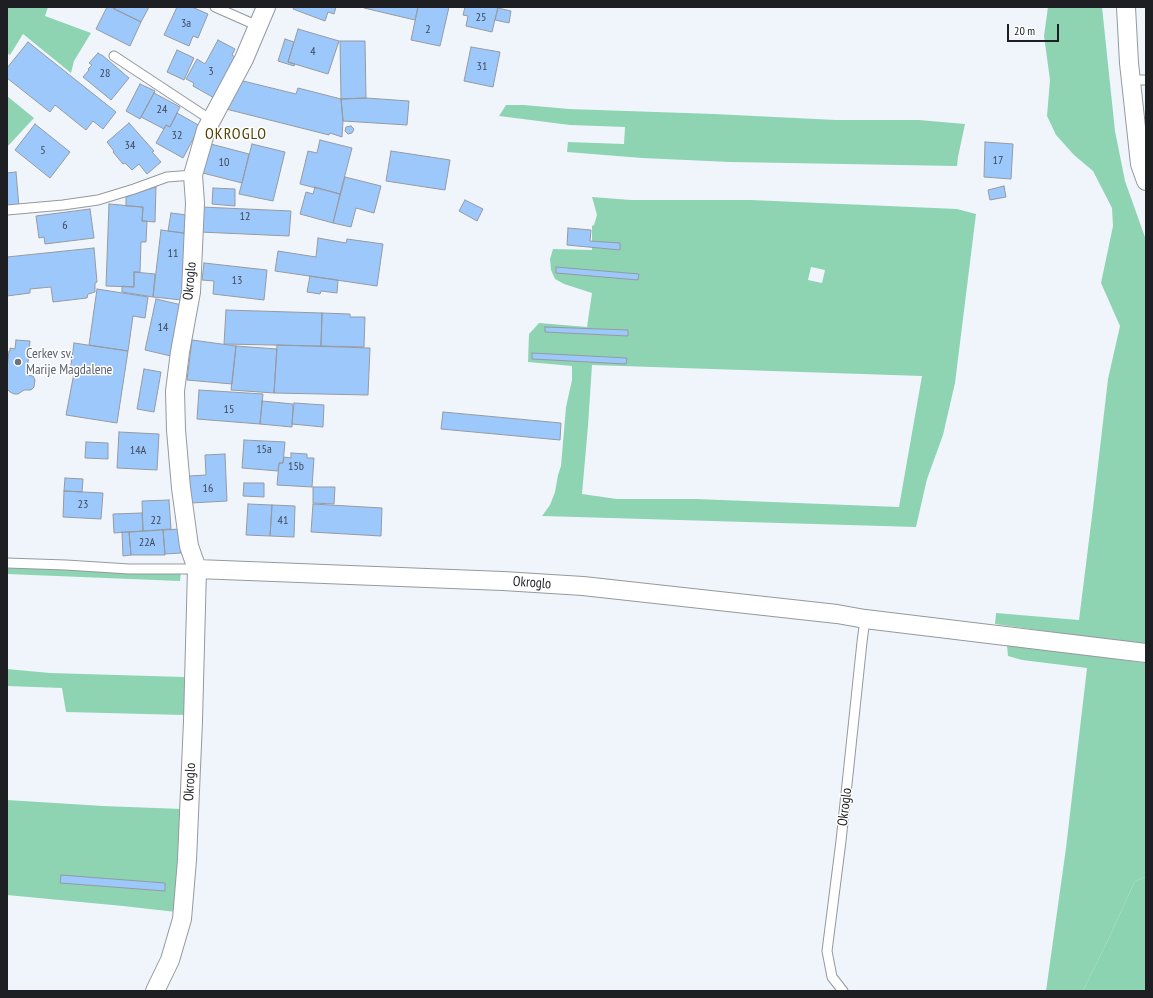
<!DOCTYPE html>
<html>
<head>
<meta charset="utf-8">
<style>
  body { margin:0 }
  #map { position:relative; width:1153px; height:998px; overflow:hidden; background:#f0f5fc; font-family:"PT Sans Narrow",sans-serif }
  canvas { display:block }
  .frame { position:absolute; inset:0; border:8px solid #1e1f22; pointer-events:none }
  .scale { position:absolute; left:1007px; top:24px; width:52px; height:18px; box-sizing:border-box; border:2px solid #1e1f22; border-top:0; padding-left:5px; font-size:12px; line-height:14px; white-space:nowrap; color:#1e1f22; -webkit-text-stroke:3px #fff; paint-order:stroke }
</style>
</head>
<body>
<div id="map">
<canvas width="1153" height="998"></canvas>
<div class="frame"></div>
<div class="scale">20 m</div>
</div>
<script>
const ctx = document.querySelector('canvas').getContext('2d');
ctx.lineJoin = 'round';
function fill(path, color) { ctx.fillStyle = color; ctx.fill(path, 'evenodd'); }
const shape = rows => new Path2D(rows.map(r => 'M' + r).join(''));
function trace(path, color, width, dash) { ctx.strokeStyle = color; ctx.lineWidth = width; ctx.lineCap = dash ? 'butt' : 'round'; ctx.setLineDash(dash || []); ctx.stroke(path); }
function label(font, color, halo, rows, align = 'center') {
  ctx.font = font + ' "PT Sans Narrow",sans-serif'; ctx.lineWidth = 3; ctx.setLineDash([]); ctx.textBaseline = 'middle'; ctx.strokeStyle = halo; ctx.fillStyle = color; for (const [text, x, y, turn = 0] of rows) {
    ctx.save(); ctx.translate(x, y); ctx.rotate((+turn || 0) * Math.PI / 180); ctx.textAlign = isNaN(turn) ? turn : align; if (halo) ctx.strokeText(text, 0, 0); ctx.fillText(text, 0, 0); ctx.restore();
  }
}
fill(shape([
  [7,7,48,7,45,16,91,33,74,61,71,73,23,34,10,55,7,53],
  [1048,7,1102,7,1115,131,1125,181,1146,240,1146,645,995,624,996,613,1079,620,1093,508,1108,379,1120,326,1101,283,1113,226,1112,208,1093,171,1074,155,1056,135,1047,116,1050,80,1044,36],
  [7,96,34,118,7,147],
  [506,105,524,105,569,109,714,114,836,120,919,120,965,124,958,157,957,166,730,162,642,158,567,152,568,142,624,144,625,127,570,125,499,116],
  [592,197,631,200,751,200,957,209,976,214,955,383,943,435,927,479,916,527,542,516,550,505,555,492,558,475,561,466,566,407,572,380,572,366,528,362,529,334,539,323,587,327,592,293,564,284,555,279,551,270,550,259,553,249,592,250,592,226,594,225,597,215],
  [811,267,825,270,822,283,808,280],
  [592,365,922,376,899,507,696,499,617,499,582,494,588,426],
  [7,568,138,571,181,572,180,581,7,574],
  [1007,645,1146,663,1146,877,1135,881,1109,938,1083,991,1046,991,1066,848,1087,668,1022,660,1008,656],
  [7,669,50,673,184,677,184,715,66,712,62,688,7,686],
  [7,800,103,806,182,809,176,912,123,906,7,895]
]), '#8ed4b3');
fill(shape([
  [1146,877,1146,991,1083,991,1109,938,1135,881]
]), '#8cd3b1');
const building = shape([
  [107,7,111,7,141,22,130,46,96,29,107,7],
  [115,7,149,7,141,22,114,9,115,7],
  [177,7,192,7,208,14,198,38,193,36,189,46,164,35,177,7],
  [294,7,336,7,334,14,328,12,325,21,293,9,294,7],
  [365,7,418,7,415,20,364,8,365,7],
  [418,7,449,7,440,46,411,40,418,7],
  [465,7,498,7,492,32,466,26,468,16,463,15,465,7],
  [498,8,511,11,509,23,495,20,498,8],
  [298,29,339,41,328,74,288,62,298,29],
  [285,39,294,42,288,62,295,64,294,66,278,61,285,39],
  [218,40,235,49,232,55,238,59,216,99,193,86,194,83,186,79,197,59,205,64,218,40],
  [340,41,365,41,366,98,341,99,340,41],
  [28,42,116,112,103,129,93,121,86,130,55,105,50,112,7,78,7,68,28,42],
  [471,47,500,52,493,87,464,81,471,47],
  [177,50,194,58,184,80,167,72,177,50],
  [98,53,101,55,102,55,129,78,111,100,83,77,89,70,88,69,92,65,89,63,98,53],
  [235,79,296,94,298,88,341,99,343,121,342,137,330,133,329,135,226,109,235,79],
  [140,84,155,91,140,119,126,111,140,84],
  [154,93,180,107,170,127,166,125,164,129,141,117,154,93],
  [366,98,409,101,407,125,343,121,341,99,366,98],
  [177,113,200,126,183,158,156,143,166,125,170,127,177,113],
  [129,123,154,151,152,152,161,162,147,174,139,164,132,170,125,163,123,164,113,152,114,151,107,142,129,123],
  [35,124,70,152,50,178,15,150,35,124],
  [351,126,354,129,352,133,348,134,345,131,346,127,351,126],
  [320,140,352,148,340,194,300,184,308,151,317,153,320,140],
  [985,142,1013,144,1011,179,984,177,985,142],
  [207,143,249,154,242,183,199,172,207,143],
  [252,144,285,152,273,201,239,194,252,144],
  [391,151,450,160,445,190,386,181,391,151],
  [16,172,19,207,7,207,7,173,16,172],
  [345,177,381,186,374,213,356,208,351,227,333,223,345,177],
  [1004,186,1006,197,990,200,988,190,1004,186],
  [156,187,155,222,142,221,143,207,126,206,126,197,136,193,156,187],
  [315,187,340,194,333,223,300,214,306,192,313,194,315,187],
  [213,188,235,189,235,206,212,204,213,188],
  [465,200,483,209,477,221,459,211,465,200],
  [109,204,143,207,142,221,147,221,146,242,141,242,140,272,134,272,134,287,106,286,109,204],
  [201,207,291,211,289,236,200,232,201,207],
  [90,209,94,238,45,244,44,237,39,238,36,216,90,209],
  [171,213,187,215,184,233,168,231,171,213],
  [568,228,591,230,590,241,620,243,620,250,567,245,568,228],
  [161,230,190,234,182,300,153,297,161,230],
  [318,238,346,243,347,239,383,244,377,286,275,271,278,251,316,257,318,238],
  [94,248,97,282,95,283,95,292,88,294,87,298,53,302,51,287,30,289,30,293,7,296,7,257,94,248],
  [204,263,267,270,264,300,213,294,214,281,202,280,204,263],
  [556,267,639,274,638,280,556,273,556,267],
  [134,272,155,274,153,297,122,292,122,286,134,287,134,272],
  [310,276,338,280,337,293,321,291,320,294,307,292,310,276],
  [97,289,148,297,145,318,133,316,128,351,89,345,97,289],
  [156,299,182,305,171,356,145,350,156,299],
  [226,310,322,313,321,346,224,344,226,310],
  [322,313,350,314,350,317,365,317,364,347,321,346,322,313],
  [545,327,628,330,628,336,545,332,545,327],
  [16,340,30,341,27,375,33,376,35,380,34,387,31,390,24,390,18,394,14,394,10,392,7,389,7,368,9,351,10,351,10,348,15,349,16,340],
  [192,340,236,346,232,384,187,380,192,340],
  [74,343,128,351,117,423,66,415,74,373,70,372,74,343],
  [277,345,370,348,368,395,274,393,277,345],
  [236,346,277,349,274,393,231,390,236,346],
  [532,353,627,358,626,364,532,359,532,353],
  [144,369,161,372,154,412,137,409,144,369],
  [199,390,263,394,260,424,197,419,199,390],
  [262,401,293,404,292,427,260,424,262,401],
  [294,403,324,405,323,427,292,424,294,403],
  [443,412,561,423,560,440,441,429,443,412],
  [119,432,159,434,157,470,117,468,119,432],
  [244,440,285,442,283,463,279,463,278,471,242,468,244,440],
  [86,442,108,443,108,459,85,458,86,442],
  [291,453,307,454,307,458,314,458,312,487,277,485,279,463,283,463,284,457,291,458,291,453],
  [225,454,227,501,191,503,189,476,206,475,205,455,225,454],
  [65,478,83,479,82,492,64,491,65,478],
  [244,483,264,483,264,497,243,496,244,483],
  [313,487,335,487,334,504,313,503,313,487],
  [64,491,103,493,101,519,63,517,64,491],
  [169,500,171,529,143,531,142,501,169,500],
  [248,504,272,505,270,536,246,535,248,504],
  [313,504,382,508,381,536,311,532,313,504],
  [272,505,295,506,294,537,270,536,272,505],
  [142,513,143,531,114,533,113,514,142,513],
  [180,529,181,553,165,554,163,530,180,529],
  [163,530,165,555,131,555,129,532,163,530],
  [122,532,129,532,131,555,123,556,122,532],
  [61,875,165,883,165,891,60,883,61,875]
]);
fill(building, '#9dc8fc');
trace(building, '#969aa0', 1);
const lane = shape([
  [215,7,258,26],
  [114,56,211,120],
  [1131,80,1146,80],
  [7,210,63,205,98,200,134,189,167,177,193,175],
  [7,563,66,565,129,569,197,569],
  [843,991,832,977,827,951,841,841,862,642,865,619]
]);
const street = shape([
  [1126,7,1129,63,1140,164,1146,181],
  [197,569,189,546,181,488,176,430,175,391,180,352,191,292,195,203,193,175,206,130,244,59,266,7],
  [155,991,170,960,182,919,187,860,193,721,197,569,503,581,583,586,837,614,865,619,1146,653]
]);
trace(lane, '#94999e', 11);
trace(street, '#94999e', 20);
trace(lane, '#fff', 9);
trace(street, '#fff', 18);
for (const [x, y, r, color] of [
  [18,362,4,"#6b7280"]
]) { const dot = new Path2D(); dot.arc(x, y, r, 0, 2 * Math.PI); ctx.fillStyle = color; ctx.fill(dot); trace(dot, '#fff', 1.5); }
label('12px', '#3e4958', null, [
  ["25",481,18],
  ["3a",186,24],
  ["2",428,30],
  ["4",313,52],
  ["31",482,67],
  ["3",211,72],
  ["28",105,74],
  ["24",162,110],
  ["32",177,136],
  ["34",130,146],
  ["5",43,151],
  ["17",998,161],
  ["10",224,163],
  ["12",245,217],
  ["6",65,226],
  ["11",173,254],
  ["13",237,281],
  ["14",163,328],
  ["15",229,410],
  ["15a",264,450],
  ["14A",138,451],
  ["15b",296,467],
  ["16",208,489],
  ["23",83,505],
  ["22",156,521],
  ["41",283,521],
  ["22A",147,543]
]);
label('14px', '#1e1f22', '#fff', [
  ["Okroglo",190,281,-85],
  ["Okroglo",532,583,4],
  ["Okroglo",190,782,-87],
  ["Okroglo",845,807,-83]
]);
label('14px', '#5b616d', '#fff', [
  ["Cerkev sv.",26,354],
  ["Marije Magdalene",26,370]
], 'left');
ctx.letterSpacing = '1px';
label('16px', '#504200', '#fff', [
  ["OKROGLO",236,134]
]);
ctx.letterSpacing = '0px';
</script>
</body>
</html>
